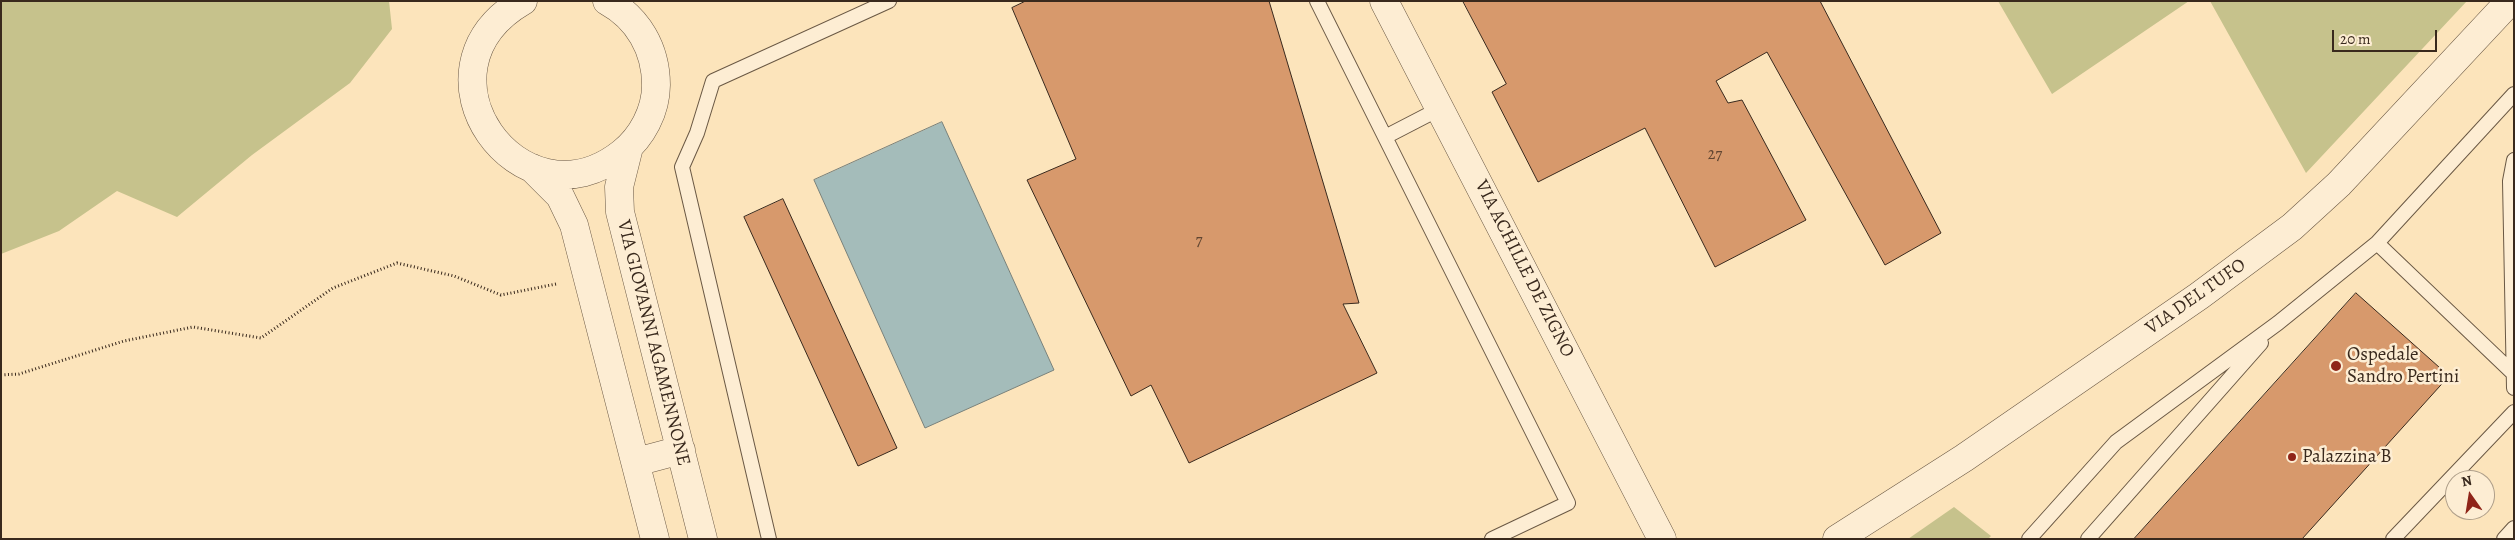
<!DOCTYPE html>
<html>
<head>
<meta charset="utf-8">
<style>
	body { margin:0 }
	#map { position:relative; width:2515px; height:540px; overflow:hidden; background:#fce4bb; font-family:Alegreya,serif }
	canvas { display:block }
	.frame { position:absolute; inset:0; border:2px solid #39291d; pointer-events:none }
	.north { position:absolute; left:2445px; top:470px; width:50px; height:50px; box-sizing:border-box; background:#fdedd3; border:1px solid #af9f8a; border-radius:50%; rotate:347deg; font-size:14px; font-weight:700; line-height:20px; text-align:center; color:#39291d }
	.north::after { content:''; display:block; margin:auto; width:18px; height:22px; background:#8f2418; clip-path:polygon(50% 0,100% 100%,50% 72%,0 100%) }
	.scale { position:absolute; left:2332px; top:30px; width:105px; height:22px; box-sizing:border-box; border:2px solid #39291d; border-top:0; padding-left:6px; font-size:15px; line-height:18px; white-space:nowrap; color:#39291d; -webkit-text-stroke:4px #fdedd3; paint-order:stroke }
</style>
</head>
<body>
<div id="map">
<canvas width="2515" height="540"></canvas>
<div class="frame"></div>
<div class="north">N</div>
<div class="scale">20 m</div>
</div>
<script>
const ctx = document.querySelector('canvas').getContext('2d');
ctx.lineJoin = 'round';
function fill(path, color) {
  ctx.fillStyle = color;
  ctx.fill(path, 'evenodd');
}
function trace(path, color, width, dash) {
  ctx.strokeStyle = color;
  ctx.lineWidth = width;
  ctx.lineCap = dash ? 'butt' : 'round';
  ctx.setLineDash(dash || []);
  ctx.stroke(path);
}
function write(font, color, halo, rows, align = 'center') {
  ctx.font = font + ' Alegreya,serif';
  ctx.lineWidth = 5;
  ctx.setLineDash([]);
  ctx.textBaseline = 'middle';
  ctx.strokeStyle = halo;
  ctx.fillStyle = color;
  for (const [text, x, y, turn = 0] of rows) {
    ctx.save();
    ctx.translate(x, y);
    ctx.rotate((+turn || 0) * Math.PI / 180);
    ctx.textAlign = isNaN(turn) ? turn : align;
    if (halo) ctx.strokeText(text, 0, 0);
    ctx.fillText(text, 0, 0);
    ctx.restore();
  }
}
const green = new Path2D(`
	M1,1H389L392,29L350,83L252,155L177,217L117,191L59,231L1,254Z
	M1998,1H2189L2052,94Z
	M2210,1H2467L2306,173Z
	M1954,507L1991,536L1988,539H1908Z`);
const water = new Path2D(`
	M942,122L1054,370L925,428L814,180Z`);
const building = new Path2D(`
	M1026,1H1269L1359,303L1343,304L1377,373L1189,463L1151,385L1131,396L1027,180L1076,159L1012,8Z
	M1463,1H1820L1941,233L1885,265L1767,52L1716,81L1728,103L1742,100L1806,220L1715,267L1645,128L1538,182L1492,92L1506,84Z
	M783,199L897,448L858,466L744,217Z
	M2356,293L2449,376L2302,539H2134Z`);
const path = new Path2D(`
	M1,375L19,374L124,341L193,327L261,338L333,288L397,263L454,276L501,295L556,284`);
const service = new Path2D(`
	M1317,1L1385,137
	M1441,108L1385,137L1568,503L1492,539
	M2514,160L2510,181L2514,388
	M2377,243L2514,374
	M769,539L682,167L697,133L713,81L889,1
	M2029,539L2116,442L2278,323L2377,243L2514,94
	M2088,539L2261,343
	M2393,539L2514,412
	M2504,539L2514,528`);
const minor = new Path2D(`
	M523,1C403,71 521,233 622,153C642,137 656,111 656,85C656,49 638,18 607,1
	M1384,1L1662,539
	M629,147L619,187L620,212L703,539
	M532,168L560,196L574,225L655,539
	M636,462L681,450
	M1837,539L1964,458L2199,296L2292,227L2339,184L2510,1`);
const markers = [
	[2336,366,6,"#8f2418"],
	[2292,457,5,"#8f2418"]
];
const numberNames = [
	["27",1715,155],
	["7",1199,241]
];
const streetNames = [
	["VIA ACHILLE DE ZIGNO",1524,269,63],
	["VIA DEL TUFO",2196,297,-35],
	["VIA GIOVANNI AGAMENNONE",653,343,76]
];
const poiNames = [
	["Ospedale",2347,355],
	["Sandro Pertini",2347,377],
	["Palazzina B",2302,457]
];
fill(green, '#c6c28c');
fill(water, '#a4bcba');
trace(water, '#79817b', 1);
fill(building, '#d7996c');
trace(building, '#39291d', 1);
trace(service, '#6a5844', 16);
trace(minor, '#6a5844', 29);
trace(path, '#39291d', 3, [1, 2.5]);
trace(service, '#fdedd3', 14);
trace(minor, '#fdedd3', 28);
for (const [x, y, r, color] of markers) {
  const dot = new Path2D();
  dot.arc(x, y, r, 0, 2 * Math.PI);
  ctx.fillStyle = color;
  ctx.fill(dot);
  trace(dot, '#fdedd3', 2);
}
write('16px', '#604531', null, numberNames);
write('19px', '#39291d', '#fdedd3', streetNames);
write('19px', '#39291d', '#fdedd3', poiNames, 'left');
</script>
</body>
</html>
